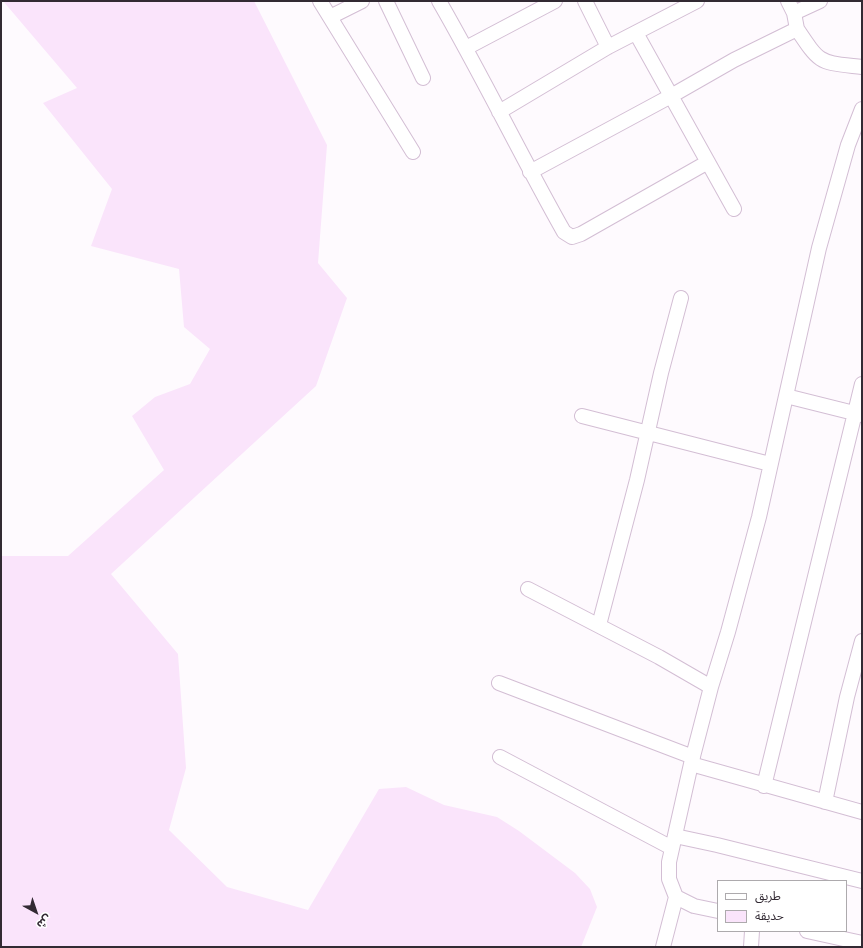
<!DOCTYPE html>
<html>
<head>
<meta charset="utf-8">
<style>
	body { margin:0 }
	#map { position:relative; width:863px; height:948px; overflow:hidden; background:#fefafe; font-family:Karla,"Noto Sans Arabic",sans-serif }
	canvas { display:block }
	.frame { position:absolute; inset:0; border:2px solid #322a33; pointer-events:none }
	.legend { position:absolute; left:717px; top:880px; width:130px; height:52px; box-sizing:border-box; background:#fff; border:1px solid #adaaad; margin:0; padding:5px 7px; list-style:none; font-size:12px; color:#322a33 }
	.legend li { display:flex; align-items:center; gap:8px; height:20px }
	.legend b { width:20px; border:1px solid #adaaad }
	.north { position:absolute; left:16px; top:892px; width:40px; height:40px; -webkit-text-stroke:3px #fff; paint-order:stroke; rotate:140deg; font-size:11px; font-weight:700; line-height:16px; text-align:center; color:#322a33 }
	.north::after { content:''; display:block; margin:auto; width:14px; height:18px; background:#322a33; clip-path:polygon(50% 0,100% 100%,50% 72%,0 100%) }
</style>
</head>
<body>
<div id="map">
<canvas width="863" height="948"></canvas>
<div class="frame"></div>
<ul class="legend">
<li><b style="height:5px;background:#fff"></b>طريق</li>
<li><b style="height:11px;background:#fae4fb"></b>حديقة</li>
</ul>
<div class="north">ش</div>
</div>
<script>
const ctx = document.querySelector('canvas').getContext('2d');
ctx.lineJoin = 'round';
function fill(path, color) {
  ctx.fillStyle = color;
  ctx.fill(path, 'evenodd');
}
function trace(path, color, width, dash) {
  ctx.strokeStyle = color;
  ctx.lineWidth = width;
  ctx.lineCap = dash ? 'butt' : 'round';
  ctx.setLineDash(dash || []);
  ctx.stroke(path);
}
const green = new Path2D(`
	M3,1H254L327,145L318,263L347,298L316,386L111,574L178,654L186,768L169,830L227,887L308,910L379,789L406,787L444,805L497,817L519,831L575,873L590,889L597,907L581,947H1V556H68L164,470L132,416L155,397L190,384L210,349L184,327L179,269L91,246L112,189L43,103L77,88Z`);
const minor = new Path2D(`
	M320,1L413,152
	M386,1L423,78
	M439,1C483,77 521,156 564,232L572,237L581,234L708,162
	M585,1L608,47
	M794,13L820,1
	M330,17L362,1
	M797,29C821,65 819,62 862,67
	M636,33L734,209
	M466,48L555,1
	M499,112L608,47L697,1
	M530,172L671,96L734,60L797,29L794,13L788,1
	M786,396L862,415
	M582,416L770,464
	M528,589L659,657L711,687
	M599,625L637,480L661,373L681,298
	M499,683L693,757
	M500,757L672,848
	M691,764L862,812
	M764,786L862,384
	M825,802L847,697L862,641
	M675,836L717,845L862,881
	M718,911L694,906L676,897L669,879V862L691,764L711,687L728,632L759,517L819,248L848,145L862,109
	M807,931L862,943
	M663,947L676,897
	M751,947L752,931`);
fill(green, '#fae4fb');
trace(minor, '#d3bed4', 16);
trace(minor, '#fff', 14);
</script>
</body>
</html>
